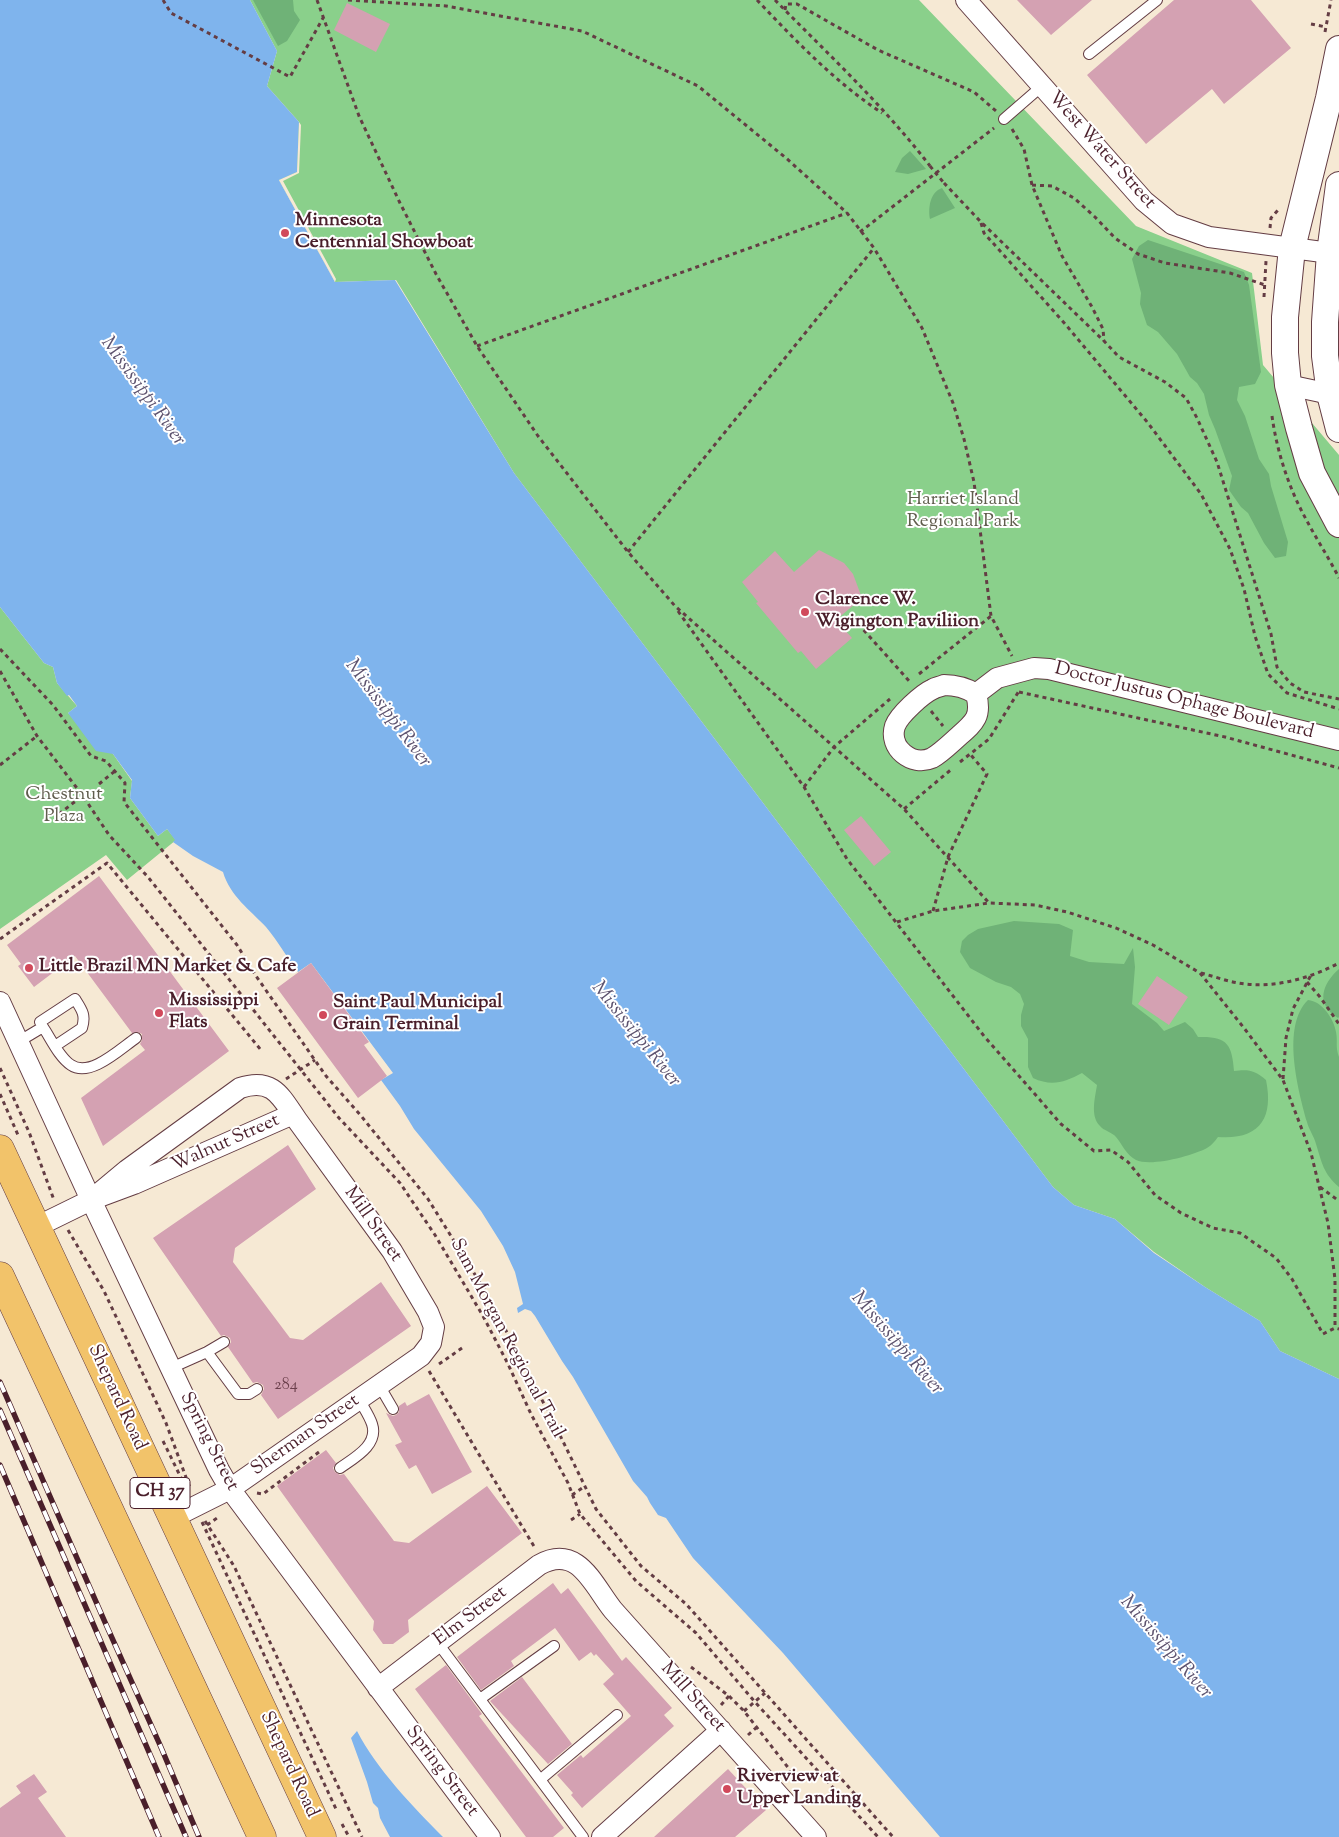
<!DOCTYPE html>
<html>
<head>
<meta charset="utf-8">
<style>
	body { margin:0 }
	canvas { display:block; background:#f6e9d4 }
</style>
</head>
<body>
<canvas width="1339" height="1837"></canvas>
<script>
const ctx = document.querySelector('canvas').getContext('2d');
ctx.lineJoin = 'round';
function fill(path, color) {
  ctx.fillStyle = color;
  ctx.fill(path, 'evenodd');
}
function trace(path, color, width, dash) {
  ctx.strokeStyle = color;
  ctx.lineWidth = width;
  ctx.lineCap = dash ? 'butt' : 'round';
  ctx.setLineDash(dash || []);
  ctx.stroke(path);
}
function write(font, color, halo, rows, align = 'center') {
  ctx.font = font + ' "Sorts Mill Goudy",serif';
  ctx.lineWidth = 4;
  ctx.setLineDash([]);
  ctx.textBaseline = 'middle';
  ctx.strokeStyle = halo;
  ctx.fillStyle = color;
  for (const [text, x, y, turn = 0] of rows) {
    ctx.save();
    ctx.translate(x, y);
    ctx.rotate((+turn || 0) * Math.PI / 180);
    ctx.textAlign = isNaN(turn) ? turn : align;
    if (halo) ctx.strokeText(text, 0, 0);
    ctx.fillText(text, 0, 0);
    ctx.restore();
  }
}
const green = new Path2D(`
	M250,0H919L1136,226L1252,273L1263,365L1339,455V1379L1280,1351L1260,1321L1205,1287L1154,1252L1115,1219L1074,1205L1053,1187L514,473L396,280L335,282L279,180L299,122L267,86L277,51Z
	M0,607L44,663L53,667L57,683L77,706L68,713L113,754L132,781L130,798L158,836L167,829L176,840L127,880L106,855L0,929Z`);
const forest = new Path2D(`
	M253,0H293L294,11L300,20L287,41L278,46Z
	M910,151L926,169L908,174L895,172L902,158Z
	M942,188L955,208L930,219C928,208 930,192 942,188Z
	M1148,240L1244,272L1249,285L1261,372L1255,384L1239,387L1237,400L1245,416L1259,459L1269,474L1271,486L1288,542L1286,556L1275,558L1264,543L1248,513L1241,507L1229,490L1232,476L1215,429L1209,415L1204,394L1197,383L1190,377L1177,354L1158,332L1147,325L1140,304L1141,293L1132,259L1139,246Z
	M1014,921L1059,924L1073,930L1070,956L1089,962L1124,964L1133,948L1135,967L1132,1004L1157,1023L1164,1031L1185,1022L1193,1029L1198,1037C1227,1036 1232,1044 1234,1071C1248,1069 1255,1070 1266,1080C1274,1119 1259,1140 1218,1137C1215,1141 1211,1146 1207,1148C1192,1156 1151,1167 1136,1160C1126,1155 1122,1144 1116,1137C1112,1132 1104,1131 1100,1126C1090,1116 1095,1098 1097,1085L1082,1073C1065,1082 1052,1087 1033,1078L1028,1067V1039L1021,1026V1015L1024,1004L1020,994L1011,987L996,982L970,968L960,952L962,941L968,935L978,929Z
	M1339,969V1017L1338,1018C1315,1004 1322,984 1339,969Z
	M1308,1000C1322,1001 1334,1019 1336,1032C1338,1042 1335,1046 1339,1057V1187C1323,1173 1322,1163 1316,1144C1314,1136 1309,1130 1307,1122C1298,1090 1281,1026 1308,1000Z`);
const water = new Path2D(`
	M0,0H250L277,51L267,86L299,122L297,172L279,180L335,282L395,280L514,473L1053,1187L1074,1205L1115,1219L1154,1253L1205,1287L1260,1321L1280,1351L1339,1379V1837H940L783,1653L693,1558L666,1518L658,1515L650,1503L647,1497L633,1481L573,1377L562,1361L535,1316L531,1311L525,1309L518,1313L517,1308L523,1304L515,1272L503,1246L481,1211L414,1129L400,1106L381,1080L393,1073L311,963L298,972C287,958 278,941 266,927C250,910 230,896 223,872L193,856L173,842L175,840L167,829L158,836L130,798L132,780L113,754L96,751L68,713L77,706L69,695L67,696L57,683L53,667L44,663L0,607Z
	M357,1731C376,1768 413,1807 443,1837H390L380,1818L378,1808L373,1803L367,1782L351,1738Z`);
const pier = new Path2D(`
	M299,122L301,125L299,173L283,181L336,279L335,282L279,180L297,172Z`);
const building = new Path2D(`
	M1017,0H1092L1051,35Z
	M1174,0H1251L1291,48L1224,104L1212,89L1146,144L1087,75Z
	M347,3L390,24L376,52L334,30Z
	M819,550L844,563L853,574L862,598L836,620L852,638L816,669L801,651L798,653L756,603L758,602L742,582L775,551L794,572Z
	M861,816L891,852L874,866L844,830Z
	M99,876L229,1051L103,1146L81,1098L145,1050L140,1044L142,1040V1034L138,1032L132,1033L75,956L34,987L18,966L21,964L7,945Z
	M311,963L369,1042L364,1045L387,1076L358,1098L277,988Z
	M1157,976L1188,997L1169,1025L1138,1004Z
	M288,1145L316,1189L235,1248L233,1262L290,1338L303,1340L381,1282L411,1326L278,1419L261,1395L264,1389L263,1385L257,1382L253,1383L228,1347L231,1342L230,1338L224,1335L221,1336L153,1238Z
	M429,1394L472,1472L432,1494L416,1465L409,1469L395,1445L402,1442L386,1413L393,1416L396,1415L399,1412V1406L405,1402L407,1406Z
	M326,1450L336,1463L333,1468L335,1472L340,1475L344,1474L394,1541L409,1543L487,1486L522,1533L408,1620L409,1632L393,1644H383L373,1630L374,1621L277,1486Z
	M553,1583L561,1594L568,1588L622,1661L626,1657L672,1708L664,1715L674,1726L582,1808L571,1795L573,1793L557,1775L581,1755L583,1758L631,1716L603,1684L614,1674L596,1654L594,1656L591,1652L579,1661L555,1628L511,1661L514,1666L481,1690L457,1657Z
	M446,1665L482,1714L479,1716L564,1828L553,1837H526L415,1689Z
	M522,1677L572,1744L548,1764L490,1701Z
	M728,1769L766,1810L735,1837H654Z
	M34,1774L47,1792L38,1798L66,1837H0V1808L21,1793L16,1786Z`);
const path = new Path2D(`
	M163,0L171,13L290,77L323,18
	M317,0L359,116L400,203L436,274L477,346L538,436L628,552L675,606L904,809L989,903
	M348,0L446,6L582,31L698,86L786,158L847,213L874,248L922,328L953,403L964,439L974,482L991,616L1012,656
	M757,0C796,41 835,82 882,113
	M775,0C828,54 884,106 930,166
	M785,10L786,4H797L878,50L974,92L996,111
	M1311,24L1326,27
	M1325,32L1331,0
	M1012,129L1024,149L1032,185L1062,256L1092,307L1103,329L1104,341
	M944,183L980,221L1104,341L1119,357L1165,382L1186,398L1197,418L1217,462L1271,634L1277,667L1290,683L1304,692L1339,699
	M1032,185L1052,186L1074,198L1095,217L1115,238L1138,254L1165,263L1230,273L1265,285
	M981,223L984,233L1066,325L1148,423L1201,494L1230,549L1244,589L1255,636L1268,674L1287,693L1339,709
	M1270,228L1271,218L1279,209
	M860,232L994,128
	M1264,297L1266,261
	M477,346L847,213
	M1272,416C1277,452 1289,489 1307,521C1317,540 1329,558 1339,578
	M628,552L874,248
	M678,611L804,787L847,859L984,1036L1061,1124L1094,1151L1111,1150L1128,1162L1155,1195L1181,1213L1213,1228L1240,1233L1276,1258L1292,1279L1323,1334L1335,1328L1339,1329
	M853,618L910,682
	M0,649L53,705L91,756L106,761L125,783L124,802L237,945L256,976L326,1076L362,1117L428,1199L487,1294L555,1425L596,1509L641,1566L686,1604L893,1837
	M0,671L37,736L83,796L109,835L148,877L339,1118L400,1183L435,1235L483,1316L508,1364L531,1414L568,1483L580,1514L636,1581L696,1633L755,1702L878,1837
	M919,674L991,616
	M1019,692L1225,737L1339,768
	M931,711L943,726
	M960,762L989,739L1019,691
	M0,765L37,736
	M99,784L115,771
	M804,787L834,747L890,699
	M904,809L953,768
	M59,814L77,800
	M933,911L948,857L987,774L970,754
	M897,922L933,911L989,903L1035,905L1067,912L1116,928L1153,945L1200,973L1244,1028L1283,1080L1311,1153L1328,1223L1335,1279V1328
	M0,939L107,863L261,1050
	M1201,973C1213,976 1226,981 1238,983C1272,989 1309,979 1339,963
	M1307,982L1320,997L1339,1024
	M0,1068L29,1132L54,1200
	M286,1079L315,1060
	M1283,1079L1286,1038L1293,1009L1311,975
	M0,1094L18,1135
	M1320,1187L1339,1201
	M68,1230L104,1291L166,1423L190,1488
	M439,1364L465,1346
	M429,1371L535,1548
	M163,1441L188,1492
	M257,1493L263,1494L319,1452
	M572,1495L585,1486
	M571,1520L580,1514
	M205,1521L234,1566L362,1837
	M202,1522L336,1809
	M207,1525L217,1518
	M691,1667L729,1696L744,1711L790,1770L794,1782L792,1784
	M721,1705L729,1696
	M744,1711L765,1693
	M748,1735L757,1727
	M342,1824L349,1837`);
const service = new Path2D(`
	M1089,54L1157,0
	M1004,119L1042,86
	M43,1027L40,1022L75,999C82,1010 86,1015 82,1028L55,1046
	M18,1042L43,1027C51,1039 59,1057 71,1065C90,1078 120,1049 136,1038
	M207,1352L238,1394H249L257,1389
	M171,1368L207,1352L224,1342
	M379,1385L393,1409
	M340,1468C354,1458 379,1445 372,1424C369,1415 363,1407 359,1399
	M437,1642L583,1837
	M480,1699L554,1646
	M541,1779L617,1715`);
const minor = new Path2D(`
	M966,0L1144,201L1172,224L1209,237L1330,253
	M1288,385L1330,394L1339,399
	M944,685C956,685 965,687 976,694C982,716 975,722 959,736C951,743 941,753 932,758C912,767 888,748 895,726C899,715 922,694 933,689C936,687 940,687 944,685Z
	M976,694L997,678L1034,668L1049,669L1339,740
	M0,1002L91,1200L219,1470L230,1489L490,1837
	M91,1200L127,1170L240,1088C273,1077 281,1097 297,1120L392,1251L428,1312L434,1327L431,1343L421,1356L230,1489L172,1518
	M36,1227L91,1200L134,1184L293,1114
	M378,1688L539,1565C578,1543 593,1585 613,1610L816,1837
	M602,1837L721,1730`);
const tertiary = new Path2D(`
	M1339,49L1329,98L1292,248L1285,317V353L1288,385L1299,428L1312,473L1339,524
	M1339,185L1330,253L1325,322V356L1330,394L1339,429`);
const trunk = new Path2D(`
	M0,1149L322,1837
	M0,1276L262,1837`);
const rail = new Path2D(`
	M0,1382L104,1620L160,1745L199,1837
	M0,1410L186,1837
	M0,1465L159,1837`);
const pathBridge = new Path2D(`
	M930,166L944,183`);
const markers = [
	[285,233,5,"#d1495b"],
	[805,612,5,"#d1495b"],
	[29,968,5,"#d1495b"],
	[159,1013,5,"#d1495b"],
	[323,1015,5,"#d1495b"],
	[727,1789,5,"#d1495b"]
];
const numberNames = [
	["284",286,1386]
];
const shields = [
	[160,1493,60]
];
const shieldNames = [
	["CH 37",160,1493]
];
const streetNames = [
	["West Water Street",1101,151,48],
	["Doctor Justus Ophage Boulevard",1184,702,14],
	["Walnut Street",226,1144,-24],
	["Mill Street",372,1225,55],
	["Sam Morgan Regional Trail",506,1339,62],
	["Shepard Road",116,1398,65],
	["Sherman Street",306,1436,-35],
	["Spring Street",208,1442,63],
	["Elm Street",471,1617,-37],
	["Mill Street",692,1698,48],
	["Shepard Road",288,1765,65],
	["Spring Street",441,1772,53]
];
const poiNames = [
	["Minnesota",295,222],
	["Centennial Showboat",295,244],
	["Clarence W.",815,601],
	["Wigington Paviliion",815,623],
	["Little Brazil MN Market & Cafe",39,968],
	["Mississippi",169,1002],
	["Flats",169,1024],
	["Saint Paul Municipal",333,1004],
	["Grain Terminal",333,1026],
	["Riverview at",737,1778],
	["Upper Landing",737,1800]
];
const parkNames = [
	["Harriet Island",963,501],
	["Regional Park",963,523],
	["Chestnut",64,796],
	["Plaza",64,818]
];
const waterNames = [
	["Mississippi River",142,392,54],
	["Mississippi River",387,714,53],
	["Mississippi River",635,1035,51],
	["Mississippi River",896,1344,49],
	["Mississippi River",1165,1648,49]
];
fill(green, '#8ad08b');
fill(forest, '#6fb277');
fill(water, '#7fb4ed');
fill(pier, '#f6e9d4');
fill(building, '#d4a1b2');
trace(service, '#643d44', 12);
trace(minor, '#643d44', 22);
trace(tertiary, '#643d44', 28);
trace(trunk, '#643d44', 29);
trace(path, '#643d44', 3, [4, 4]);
trace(service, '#fff', 10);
trace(minor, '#fff', 20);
trace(tertiary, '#fff', 26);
trace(trunk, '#f2c36a', 28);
trace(rail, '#4a1f2b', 5.5);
trace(rail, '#fff', 4, [11]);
trace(pathBridge, '#643d44', 3, [4, 4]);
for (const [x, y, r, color] of markers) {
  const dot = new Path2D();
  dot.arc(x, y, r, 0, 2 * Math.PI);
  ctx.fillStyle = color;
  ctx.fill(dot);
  trace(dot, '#fff', 2);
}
write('16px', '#6c404d', null, numberNames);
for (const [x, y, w] of shields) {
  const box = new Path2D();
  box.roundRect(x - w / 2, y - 15.5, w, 31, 4);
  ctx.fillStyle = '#fff';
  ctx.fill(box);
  trace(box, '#4a1f2b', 1);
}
write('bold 18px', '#4a1f2b', null, shieldNames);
write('19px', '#4a1f2b', '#fff', streetNames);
write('bold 19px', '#4a1f2b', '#fff', poiNames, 'left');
write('19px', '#605d4d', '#fff', parkNames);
write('italic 20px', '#5d536f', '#fff', waterNames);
</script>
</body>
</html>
